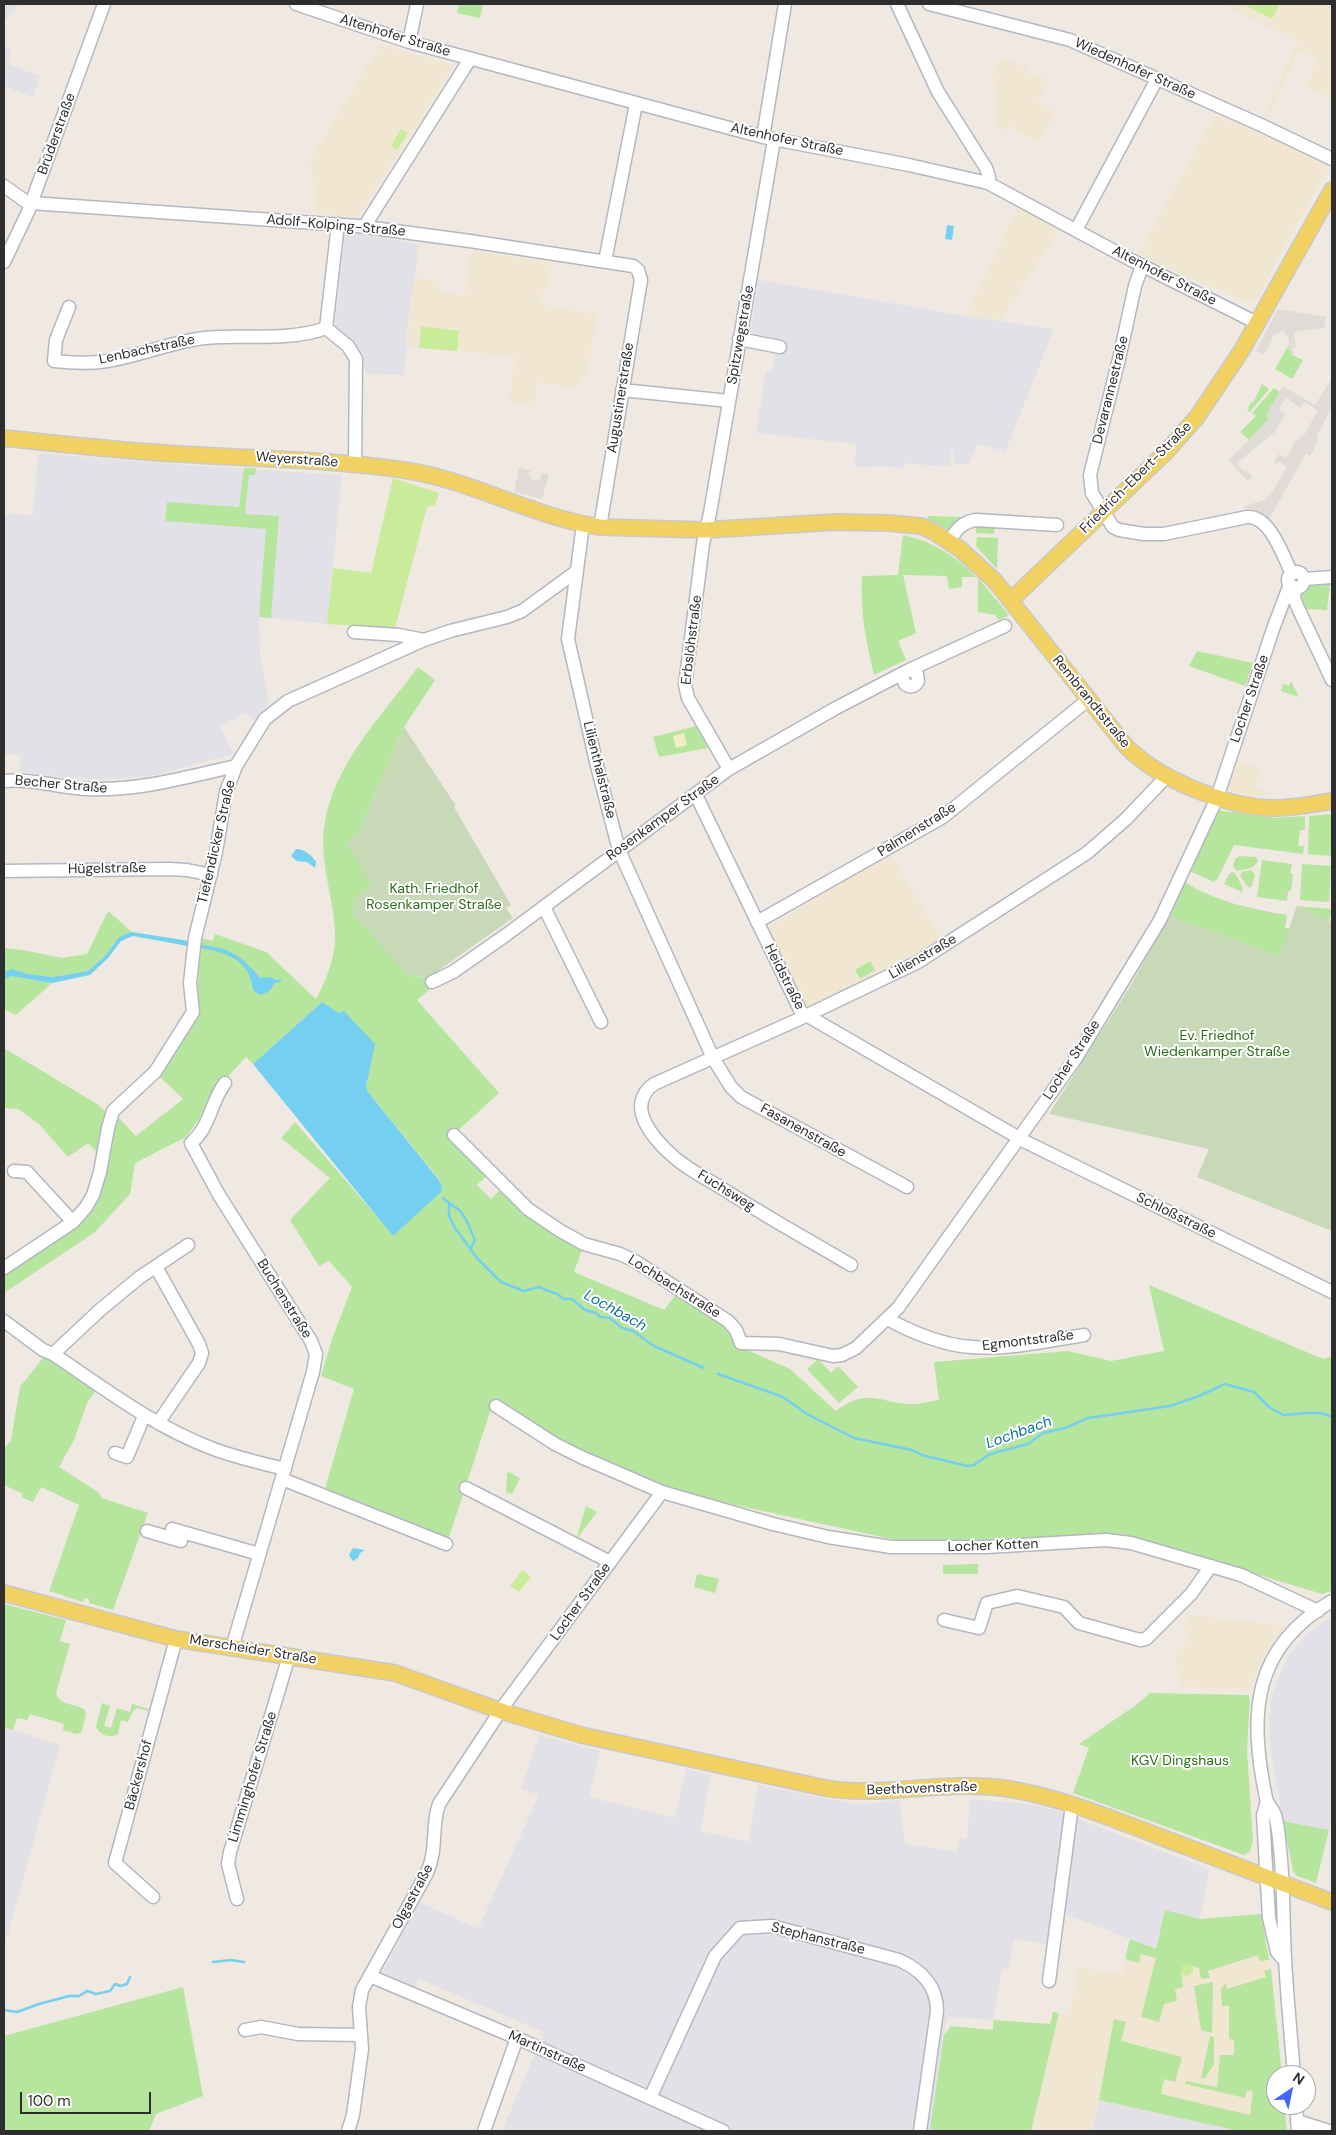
<!DOCTYPE html>
<html>
<head>
<meta charset="utf-8">
<style>
	body { margin:0 }
	#map { position:relative; width:1336px; height:2135px; overflow:hidden; background:#efe9e1; font-family:"DM Sans",sans-serif }
	canvas { display:block }
	.frame { position:absolute; inset:0; border:5px solid #2e2e2e; pointer-events:none }
	.north { position:absolute; left:1266px; top:2065px; width:50px; height:50px; box-sizing:border-box; background:#fff; border:1px solid #ababab; border-radius:50%; rotate:34deg; font-size:14px; font-weight:700; line-height:20px; text-align:center; color:#2e2e2e }
	.north::after { content:''; display:block; margin:auto; width:18px; height:22px; background:#4264fb; clip-path:polygon(50% 0,100% 100%,50% 72%,0 100%) }
	.scale { position:absolute; left:20px; top:2092px; width:131px; height:22px; box-sizing:border-box; border:2px solid #2e2e2e; border-top:0; padding-left:6px; font-size:15px; line-height:18px; white-space:nowrap; color:#2e2e2e; -webkit-text-stroke:4px #fff; paint-order:stroke }
</style>
</head>
<body>
<div id="map">
<canvas width="1336" height="2135"></canvas>
<div class="frame"></div>
<div class="north">N</div>
<div class="scale">100 m</div>
</div>
<script>
const ctx = document.querySelector('canvas').getContext('2d');
ctx.lineJoin = 'round';
function fill(path, color) {
  ctx.fillStyle = color;
  ctx.fill(path, 'evenodd');
}
function trace(path, color, width, dash) {
  ctx.strokeStyle = color;
  ctx.lineWidth = width;
  ctx.lineCap = dash ? 'butt' : 'round';
  ctx.setLineDash(dash || []);
  ctx.stroke(path);
}
function write(font, color, halo, rows, align = 'center') {
  ctx.font = font + ' "DM Sans",sans-serif';
  ctx.lineWidth = 4;
  ctx.setLineDash([]);
  ctx.textBaseline = 'middle';
  ctx.strokeStyle = halo;
  ctx.fillStyle = color;
  for (const [text, x, y, turn = 0] of rows) {
    ctx.save();
    ctx.translate(x, y);
    ctx.rotate((+turn || 0) * Math.PI / 180);
    ctx.textAlign = isNaN(turn) ? turn : align;
    if (halo) ctx.strokeText(text, 0, 0);
    ctx.fillText(text, 0, 0);
    ctx.restore();
  }
}
const industrial = new Path2D(`
	M4,4H20L4,21Z
	M4,46L11,49L8,64L40,76L33,97L4,86Z
	M345,232L419,244L408,323L404,375L366,374L362,353L337,328L335,324Z
	M759,280L965,316L1054,329L1005,452L984,445H977L969,464H954V450H951L950,467L905,463L904,468L876,466V467H855L856,444L756,433L766,371H772L775,354L747,348Z
	M38,453L173,464L342,475L327,624L259,617L260,656L269,702L257,721L244,713L220,727L234,754L155,775L102,780L62,777L19,771L21,755L4,754V514L33,515Z
	M1332,1616V1819L1329,1830L1283,1821L1271,1751L1269,1727L1272,1695L1287,1658L1308,1633Z
	M4,1727L60,1745L4,1949Z
	M540,1735L600,1751L589,1797L675,1818L686,1769L711,1775L700,1831L749,1842L758,1785L860,1805L899,1800L905,1844L957,1852L959,1838L967,1839L970,1799L1032,1804L1057,1811L1209,1869L1200,1919L1165,1910L1156,1949L1063,1913L1058,1946L1014,1939L1009,1969H1002L993,2020L947,2017L930,2129L945,2131H502L544,2032L419,1979L415,1987L383,1972L419,1902L478,1929L539,1795L521,1789Z
	M1099,2100L1239,2131H1092Z`);
const education = new Path2D(`
	M1223,4H1243L1272,19L1280,4H1332V100L1306,88L1317,60L1299,51L1267,117L1264,116L1298,41Z
	M380,45L450,64L452,70L357,218L314,213L315,194L310,160Z
	M1001,58L1027,67L1026,71L1048,80L1037,102L1056,112L1039,143L1009,126L1005,131L998,127L993,71L998,67Z
	M1215,115L1230,123L1232,121L1327,163L1328,169L1271,271L1258,298L1255,301L1243,300L1203,284L1150,260L1151,257L1147,254L1145,258L1138,254Z
	M1018,206L1060,229L1001,320L966,316Z
	M471,251L552,262L548,290H542L541,301L546,306L597,314L587,378L579,377L577,389L538,382L535,407L509,403L515,356L406,347L414,278L441,281L440,291L464,296Z
	M1237,761L1261,769L1255,788L1262,790L1263,788L1267,789L1265,796H1248L1230,790L1229,785Z
	M891,854L942,939L912,958L807,1008L769,931L770,926Z
	M1194,1615L1285,1626L1262,1660L1250,1689L1182,1687L1174,1655L1192,1637L1183,1628Z
	M1165,1910L1200,1919L1261,1914L1271,1969L1282,2075H1276V2105H1284L1287,2131H1239L1099,2100L1092,2131H1031L1059,2013L1069,2015L1079,1967L1122,1974L1130,1939L1156,1949Z`);
const green = new Path2D(`
	M459,4H483L480,18L457,13Z
	M1287,348L1290,350L1291,354L1303,360L1292,379L1275,369Z
	M1262,384L1269,389L1250,412L1247,410L1251,402L1253,403Z
	M1274,388L1280,392L1267,413L1268,420L1249,440L1240,432L1256,416L1252,413Z
	M244,468H256L255,475H249L245,514L279,516L271,618L259,617L266,529L165,521L167,502L239,507Z
	M928,516L960,517L962,520L949,530L927,520Z
	M976,523L995,524L994,534L976,533Z
	M903,535C932,541 955,555 976,577H962V587L949,589L947,576L903,575L916,633L898,641L906,660L874,675C866,642 860,611 862,576L898,575Z
	M977,537L998,538L997,569L976,546Z
	M978,578L1009,615L1008,616L998,620L996,615L978,612Z
	M1313,583L1330,584L1327,610L1305,609L1302,595Z
	M1197,651L1253,663L1245,686L1189,666Z
	M418,667L435,680L404,727L358,834L372,885L354,899L408,976L429,977V990L417,1000L499,1093L452,1136L489,1174L477,1185L491,1199L503,1187L583,1247L574,1272L664,1310L677,1293L713,1315L741,1347L790,1369L836,1411C866,1388 876,1401 908,1404C918,1405 930,1401 939,1400L934,1362L1068,1351L1111,1361L1164,1351L1149,1285L1323,1359L1332,1356V1591L1322,1594L1123,1534L928,1541L896,1540L671,1491L622,1467L570,1446L494,1400L448,1540L324,1492L354,1389L321,1376L332,1339L352,1287L329,1261L319,1266L290,1220L330,1178L281,1138L295,1122L393,1235L442,1186L439,1179L368,1092L366,1087L368,1080L339,1013L322,1002L253,1064L246,1057L214,1091L199,1119L186,1137L135,1163L130,1194L95,1232L4,1293V1275L78,1224L98,1195L107,1168L117,1116L136,1136L183,1099L157,1074L196,1016L201,938L213,941L215,934L266,952L316,999C327,979 337,954 335,930C333,896 320,864 324,829C331,766 382,716 418,667Z
	M1291,681L1299,697L1281,691L1283,684L1289,686Z
	M696,726L708,748L659,757L653,737Z
	M1217,810L1276,818L1305,816V830H1300L1298,846H1304L1303,854L1234,845L1218,878L1214,882L1190,871Z
	M1332,814V856L1308,854L1309,816Z
	M1240,856L1256,857L1258,860C1256,869 1245,869 1236,871L1233,865L1236,858Z
	M1262,860L1292,864L1290,873L1293,874L1291,891H1288L1287,901L1257,897Z
	M1302,864L1331,866L1329,902L1300,900Z
	M1251,870L1255,874L1252,886L1249,888L1240,876L1242,872Z
	M1232,872L1235,873L1243,888L1242,892L1224,884L1229,874Z
	M1185,882C1214,901 1251,909 1287,915L1285,928L1290,929L1279,956L1169,916Z
	M1297,906L1332,909L1329,921Z
	M108,911L132,932L119,937L106,955L88,971L53,977L27,974L12,976L52,983L16,1015L4,1009V948L23,950L62,958L87,954Z
	M870,961L875,970L860,979L855,970Z
	M4,1048L97,1104L106,1112L98,1153L88,1143L68,1157L39,1124L18,1109L4,1108Z
	M46,1354L97,1389L87,1403L74,1440L59,1467L98,1492L102,1498L148,1513L113,1610L89,1603V1599L84,1598L83,1602L49,1591L79,1505L41,1487L33,1502L22,1497L23,1494L4,1485V1449L11,1440L20,1387Z
	M818,1359L831,1373L838,1366L858,1387L839,1403L807,1369Z
	M509,1472L520,1478L512,1494L506,1492L507,1473Z
	M586,1506L597,1512L576,1540Z
	M978,1564V1574H943V1565Z
	M697,1574L719,1579L715,1593L694,1587Z
	M4,1604L66,1620L60,1641L70,1644L56,1693C59,1706 76,1703 85,1710L86,1715L81,1733L76,1734L63,1730L64,1724L30,1714L27,1720L17,1718L13,1730L4,1727Z
	M1150,1693L1248,1695L1250,1698L1247,1750L1253,1841L1250,1851L1244,1855L1073,1793L1089,1748L1079,1744L1136,1705Z
	M102,1703L110,1706L104,1726L111,1728L117,1708L130,1712L132,1704L149,1709V1711L137,1708L133,1711L128,1722L121,1720L118,1734C110,1739 99,1735 96,1726Z
	M1283,1821L1329,1830L1316,1883L1297,1876L1293,1871Z
	M1165,1910L1200,1919L1261,1914L1269,1960L1260,1961L1258,1955L1208,1971L1210,1978L1201,1979L1199,1968L1191,1966L1181,1970L1183,1987L1175,1989L1177,2001L1164,2004L1159,2022L1141,2017L1156,1958L1141,1954L1139,1963L1125,1959L1130,1939L1156,1949Z
	M1271,1969L1282,2075H1276V2105H1284L1287,2131H1239L1099,2100L1114,2019L1126,2022L1121,2041L1182,2057L1175,2082L1164,2079L1161,2094L1250,2115L1253,2091L1247,2090L1245,2098L1185,2084L1186,2081L1217,2087L1220,2055H1234V2040L1229,2039V2006H1222L1221,1989L1225,1983L1227,1989L1266,1977L1264,1971Z
	M1213,1982L1212,2033L1201,2030L1194,1986Z
	M183,1987L203,2096L156,2114L149,2131H4V2036Z
	M1053,2012L1059,2013L1031,2131H945L930,2129L944,2035L951,2026L993,2030V2020L1050,2024Z
	M1210,2036L1214,2037V2064L1205,2078H1201Z`);
const sand = new Path2D(`
	M684,733L687,745L676,748L673,736Z`);
const cemetery = new Path2D(`
	M404,727L456,806L454,807L511,905L506,908L513,918L429,977L408,976L353,914L354,899L372,885L346,842L358,834Z
	M1297,906L1332,922V1231L1197,1177L1209,1149L1049,1114L1131,985L1169,916L1279,956Z`);
const pitch = new Path2D(`
	M1243,4H1280L1272,19Z
	M401,129L408,133L397,150L391,146Z
	M421,326L459,331L457,351L419,348Z
	M393,478L439,493L435,506L430,505L429,507H427L395,628L327,624L333,568L371,573Z
	M522,1570L531,1577L519,1592L510,1586Z
	M1181 1970a6 6 0 1 1 12 0a6 6 0 1 1-12 0Z`);
const plaza = new Path2D(`
	M1278,309L1326,317L1324,328L1294,332L1296,348H1293L1294,354H1291L1290,350L1287,348L1289,340L1284,330L1272,336L1273,339L1263,355L1256,350Z
	M1332,378V407L1317,436L1318,441L1310,456L1306,454L1269,519L1258,511L1242,507L1264,500L1272,492L1287,467L1279,462L1277,464L1274,462L1279,454L1286,458L1296,440L1298,441L1301,436L1303,437L1318,410L1304,402L1300,408L1286,398L1279,409L1285,414L1275,432L1237,463L1244,472L1246,470L1253,477L1247,481L1229,460L1268,420L1267,413L1283,386L1315,405Z
	M519,467L531,471L528,474L532,480H539L542,473L549,474L542,499L514,492Z`);
const water = new Path2D(`
	M947,225L954,226L952,240L945,239Z
	M296,849C304,849 312,855 316,862L315,868L307,862L297,861L291,856Z
	M132,932L189,941L188,946L133,936L121,941L108,958L90,975L52,983L11,976L4,979V972L12,969L27,974L53,977L88,971L106,955L119,937Z
	M201,945C230,948 241,955 260,978L269,977L275,979C273,990 269,992 260,995L253,990C250,959 226,953 201,948Z
	M322,1002L339,1013L344,1011L375,1044L366,1087L368,1092L439,1180L442,1186L441,1192L393,1236L253,1064Z
	M353,1548L365,1550L360,1553L358,1558L353,1561L349,1555Z`);
const stream = new Path2D(`
	M271,982L280,981
	M443,1198C448,1203 454,1206 459,1210C467,1217 470,1230 475,1240L471,1248
	M449,1205V1216L455,1228L477,1258L501,1282L524,1291L539,1287L559,1295L563,1299H572L585,1310L596,1313L600,1317L610,1318L622,1328L633,1331L654,1346L704,1368
	M718,1374L783,1397L807,1414L854,1438L912,1450L922,1455L967,1466L974,1465L990,1454L1028,1444L1043,1433L1065,1428L1088,1418L1170,1406L1199,1396L1225,1384L1254,1392L1269,1407L1283,1415L1307,1413H1321L1332,1417
	M213,1962L231,1960L244,1962
	M4,2010L17,2012L39,2004L69,1996H79L87,1991L96,1994L110,1991L115,1984L120,1986L127,1984L130,1977`);
const minor = new Path2D(`
	M296,4L409,42L763,137L909,165L988,183L1131,260L1257,323
	M897,4L938,92L986,168L989,177L988,183
	M929,4L1070,40L1261,125L1332,159
	M409,42L417,4
	M763,137L785,4
	M4,186L25,201L31,203L358,226L470,241L633,266L638,270L641,280L600,527
	M338,224L326,328L348,346L356,359L355,464
	M364,227L470,59
	M1076,230L1157,79
	M605,261L636,104
	M4,262L28,212L104,4
	M1142,266L1135,286L1119,359L1090,475L1092,493L1108,519L1113,527L1119,530L1144,534H1164L1247,517C1270,515 1283,556 1292,574
	M69,307L56,340L54,361C72,363 89,364 107,361C140,356 171,342 204,338C244,334 288,342 326,328
	M739,339L780,347
	M622,390L729,401
	M583,524L568,639L597,766L619,850L713,1058L731,1087L741,1097L907,1187
	M949,541C957,529 962,522 976,520L1057,525
	M1288 580a8 8 0 1 1 16 0a8 8 0 1 1-16 0Z
	M1304,579L1332,577
	M1295,587L1294,598L1298,608L1332,680
	M354,632L399,635L424,640
	M909,670L1005,626
	M729,769L688,698L685,685L703,544L710,513L774,140
	M4,781C32,778 60,788 88,789C139,791 187,777 236,766
	M696,795L801,1012L1026,1142L1332,1292
	M4,871L169,869L187,870L211,875
	M544,907L601,1022
	M757,922L943,817L1089,699
	M432,982L453,972L506,935L729,769L836,708L907,671L914,670L917,674L918,681C915,687 910,688 905,684L902,677L905,672
	M225,1083C210,1103 211,1126 191,1143L219,1195L311,1341L316,1354L313,1372L232,1648
	M454,1135L528,1209L559,1230L584,1244L620,1254L635,1261L728,1321L736,1330L741,1343L779,1344L833,1356L842,1355L856,1348L898,1308L1076,1058L1160,920L1217,798L1273,629L1290,584
	M14,1171L27,1172L73,1222
	M851,1265C807,1239 763,1215 720,1187C705,1178 689,1170 675,1158C655,1141 623,1106 654,1084L797,1020L918,962L1087,853L1126,819L1167,776
	M156,1267L199,1344L202,1353L199,1363L158,1423
	M4,1268L73,1222L86,1207L93,1195L100,1172L108,1128L113,1111L155,1072L193,1012L190,983L195,938L216,852L226,792L236,766L265,719L288,701L424,640L450,631L507,617L522,611L577,571
	M888,1319C910,1332 946,1346 972,1347C1009,1350 1047,1341 1084,1335
	M4,1321L43,1350L53,1354C104,1388 153,1426 211,1448C234,1457 260,1463 285,1469
	M53,1354L100,1310L140,1277L188,1245
	M496,1406L555,1444L581,1457L662,1492L773,1524L828,1537L891,1547H986L1106,1540L1131,1543L1241,1575L1318,1611
	M115,1453L127,1457L144,1416
	M282,1479L446,1544
	M466,1488L610,1562
	M172,1529L259,1554
	M147,1531L181,1541
	M944,1620L979,1628L987,1603L1017,1596L1064,1607L1079,1623L1140,1640L1146,1639L1191,1594L1211,1566
	M1267,1801L1263,1815L1269,1918L1277,1952L1285,1961
	M153,1897L115,1863L176,1639
	M237,1899L228,1864L230,1852L289,1656
	M370,1976L517,2038L723,2131
	M1049,1981L1072,1805
	M245,2030L261,2027L298,2034L360,2035
	M1294,2075C1291,2036 1287,1997 1285,1958C1283,1922 1284,1885 1280,1849C1279,1838 1278,1825 1275,1815C1273,1809 1267,1804 1266,1798C1249,1715 1251,1648 1332,1601
	M650,2098L715,1956L740,1928L772,1926L899,1960C921,1970 937,1985 937,2011L920,2131
	M1296,2105L1298,2131
	M1297,2121L1329,2131
	M348,2131L353,2115L362,2049L359,2007L362,1990L427,1873C438,1848 431,1825 439,1804L505,1704L662,1492
	M484,2131L517,2038`);
const major = new Path2D(`
	M4,438C63,444 122,451 181,454C255,459 330,459 404,470C471,480 533,517 600,527L705,530L835,522L888,523L921,526L934,532L960,549L995,581L1125,745C1157,779 1228,808 1275,808C1294,808 1313,804 1332,801
	M1011,600L1166,452L1197,417L1242,350L1332,190
	M4,1593L176,1639L395,1673L501,1711L581,1735L825,1788C884,1798 944,1780 1003,1788C1057,1796 1108,1817 1158,1836C1216,1858 1274,1880 1332,1902`);
const streetNames = [
	["Altenhofer Straße",395,36,17],
	["Wiedenhofer Straße",1135,69,24],
	["Brüderstraße",57,134,-70],
	["Altenhofer Straße",787,140,12],
	["Adolf-Kolping-Straße",336,226,5],
	["Altenhofer Straße",1164,276,27],
	["Spitzwegstraße",741,335,-80],
	["Lenbachstraße",147,350,-12],
	["Devarannestraße",1111,390,-76],
	["Augustinerstraße",621,398,-81],
	["Weyerstraße",297,460,4],
	["Friedrich-Ebert-Straße",1136,478,-45],
	["Erbslöhstraße",692,640,-83],
	["Locher Straße",1250,699,-71],
	["Rembrandtstraße",1091,702,51],
	["Lilienthalstraße",599,770,76],
	["Becher Straße",61,785,5],
	["Rosenkamper Straße",663,818,-36],
	["Palmenstraße",917,830,-32],
	["Tiefendicker Straße",217,842,-77],
	["Hügelstraße",107,869,-1],
	["Lilienstraße",923,957,-30],
	["Heidstraße",784,977,63],
	["Locher Straße",1072,1060,-57],
	["Fasanenstraße",803,1131,29],
	["Fuchsweg",726,1191,32],
	["Schloßstraße",1176,1216,26],
	["Lochbachstraße",674,1287,32],
	["Buchenstraße",284,1299,58],
	["Egmontstraße",1028,1341,-7],
	["Locher Kotten",993,1546,-2],
	["Locher Straße",581,1602,-54],
	["Merscheider Straße",253,1650,9],
	["Bäckershof",139,1775,-75],
	["Limminghofer Straße",253,1777,-73],
	["Beethovenstraße",922,1789,-2],
	["Olgastraße",413,1897,-62],
	["Stephanstraße",818,1939,14],
	["Martinstraße",547,2052,24]
];
const parkNames = [
	["Kath. Friedhof",434,889],
	["Rosenkamper Straße",434,905],
	["Ev. Friedhof",1217,1036],
	["Wiedenkamper Straße",1217,1052],
	["KGV Dingshaus",1180,1761]
];
const waterNames = [
	["Lochbach",615,1311,29],
	["Lochbach",1019,1433,-20]
];
fill(industrial, '#e3e1e8');
fill(education, '#f0e6d1');
fill(green, '#b6e59e');
fill(sand, '#f3ecc5');
fill(cemetery, '#c8d9b8');
fill(pitch, '#c9ec9a');
fill(plaza, '#dfdcd8');
fill(water, '#75cff0');
trace(stream, '#75cff0', 2.5);
trace(minor, '#b4b7c1', 15);
trace(major, '#c9c9c9', 18);
trace(minor, '#fff', 12);
trace(major, '#f2d163', 15);
write('14px', '#2e2e2e', '#fff', streetNames);
write('14px', '#2c6e1b', '#fff', parkNames);
write('italic 15px', '#0d6fa3', '#fff', waterNames);
</script>
</body>
</html>
